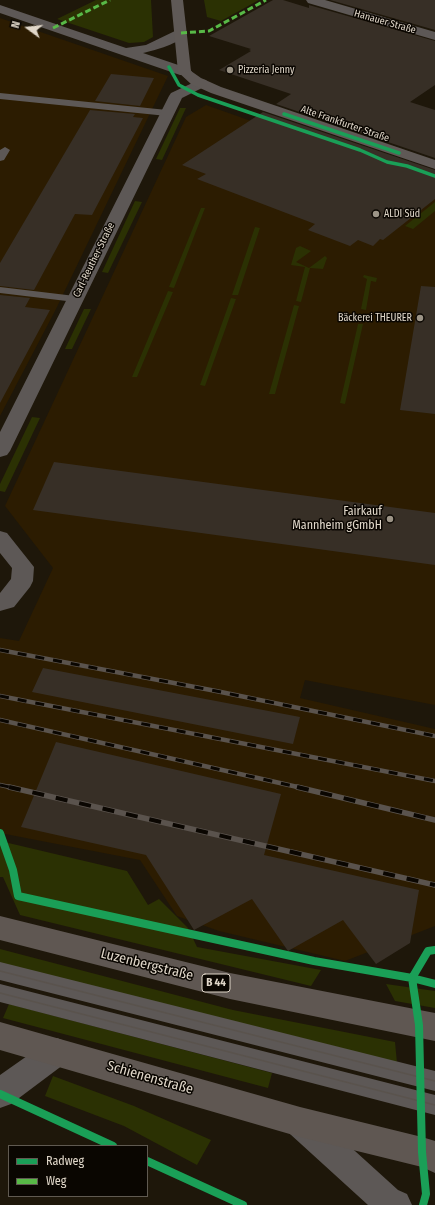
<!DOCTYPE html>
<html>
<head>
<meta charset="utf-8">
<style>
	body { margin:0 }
	#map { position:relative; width:435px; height:1205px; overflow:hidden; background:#1e170a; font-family:"Fira Sans Condensed",sans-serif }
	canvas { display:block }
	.legend { position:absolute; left:8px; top:1145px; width:140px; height:52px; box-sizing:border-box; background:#0a0601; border:1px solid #605a51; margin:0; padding:5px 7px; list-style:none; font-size:12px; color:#e0d7c9 }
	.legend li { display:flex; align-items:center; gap:8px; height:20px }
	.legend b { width:20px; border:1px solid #605a51 }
	.north { position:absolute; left:8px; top:8px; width:40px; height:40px; -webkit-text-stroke:3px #0a0601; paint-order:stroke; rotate:285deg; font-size:11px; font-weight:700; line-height:16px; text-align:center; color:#e0d7c9 }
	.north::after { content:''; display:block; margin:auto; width:14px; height:18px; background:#e0d7c9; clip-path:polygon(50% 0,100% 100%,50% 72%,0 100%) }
</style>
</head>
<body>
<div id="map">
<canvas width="435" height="1205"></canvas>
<ul class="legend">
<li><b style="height:5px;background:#1a9f57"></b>Radweg</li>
<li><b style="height:5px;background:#58b947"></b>Weg</li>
</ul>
<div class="north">N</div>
</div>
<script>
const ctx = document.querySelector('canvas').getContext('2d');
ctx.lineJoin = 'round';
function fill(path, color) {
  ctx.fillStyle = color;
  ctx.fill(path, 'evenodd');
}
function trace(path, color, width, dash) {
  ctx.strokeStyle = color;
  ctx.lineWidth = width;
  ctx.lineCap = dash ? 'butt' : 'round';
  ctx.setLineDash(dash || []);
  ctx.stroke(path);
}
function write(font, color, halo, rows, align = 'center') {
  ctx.font = font + ' "Fira Sans Condensed",sans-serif';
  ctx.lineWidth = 3;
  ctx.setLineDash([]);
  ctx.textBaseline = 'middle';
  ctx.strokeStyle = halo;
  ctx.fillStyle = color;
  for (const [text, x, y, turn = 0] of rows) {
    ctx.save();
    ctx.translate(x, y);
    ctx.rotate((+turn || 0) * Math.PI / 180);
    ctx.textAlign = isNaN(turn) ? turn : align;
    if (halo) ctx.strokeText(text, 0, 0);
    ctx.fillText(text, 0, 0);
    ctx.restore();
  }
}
const built = new Path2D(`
	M0,18L168,76L56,309L0,416Z
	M206,105L435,186V705L305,680L300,698L435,729V926L345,961L219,931L177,916L140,860L0,833V638L19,641L53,568L5,506L186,117Z`);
const green = new Path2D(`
	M96,0H151L153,37L144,42L129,43L57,19Z
	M204,0H259L221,21L207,17Z
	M180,108H186L162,160L156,159Z
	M135,201L142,202L108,273L102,272Z
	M435,202V211L413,229L405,226Z
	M201,208H205L174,288L169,287Z
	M255,227L260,228L238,295H232Z
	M300,246L311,251L296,262L309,268L325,256L327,258L323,269L310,268L301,302L296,301L305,267L291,265L296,248Z
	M364,275L377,278L376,282L371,281L366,310L361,309L367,279L363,277Z
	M168,291L173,292L137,377H132Z
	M231,298L236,299L205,386L200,385Z
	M294,305L299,306L275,394H269Z
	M84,309H91L72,349H65Z
	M358,324H363L345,404L340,403Z
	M32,417L40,418L5,492L0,491V484Z
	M0,841L127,871L148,905L159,899L188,928L197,947L321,970L311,986L20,915L3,877H0Z
	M0,949L233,1010L395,1042L397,1063L0,964Z
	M386,984L435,991V1008L395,1001Z
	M9,1004L272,1073L268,1088L3,1018Z
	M53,1076L134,1106L211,1140L197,1165L124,1126L45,1096Z`);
const building = new Path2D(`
	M273,0H283L309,8V5L435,41V85L410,102L435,110V158L276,104L291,94L219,70L251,51L249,50L251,49L209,36Z
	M330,0H435V30Z
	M111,74L154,78L140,106L95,101Z
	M90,110L135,114L133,117L143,118L92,215L75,214L34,290L0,286V263Z
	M263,112L435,170V199L383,240L380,239L373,246L358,240L350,246L308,230L315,224L197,179L206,174L182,165Z
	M421,286L435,287V414L400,410Z
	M0,295L30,298L25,307L50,310L0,403Z
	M54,462L435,513V565L33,510Z
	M43,668L300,717L293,744L32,692Z
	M56,742L281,794L264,855L419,890L410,943L376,964L343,920L288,951L252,899L194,930L146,855L21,827Z`);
const lane = new Path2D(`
	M0,93L167,110L172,113L167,116L0,99Z
	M5,147L10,150L4,160L0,161V150Z
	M0,287L75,296L79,297L81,299L79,301L75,302L0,293Z
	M0,962L435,1071V1091L0,980Z
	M0,984L435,1095V1115L0,1002Z`);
const street = new Path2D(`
	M306,0H325L435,32V40L308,3Z
	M0,5L126,48L146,45L177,30H185L187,33C180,44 155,50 143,53L190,69L192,72L190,75H180L0,13Z
	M201,79L206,80L208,83L206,86L182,98L10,451L7,455L0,457V432L169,96L171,93Z
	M0,531L7,533L34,567L33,581L30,587L14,607L0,611V593L11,579L12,568L0,553Z
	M57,1038L67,1042L72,1052L67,1062L11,1104L0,1108V1075L47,1042Z
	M301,1108L312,1112L398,1190L407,1194L412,1205H368L290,1134L286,1123L290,1112Z`);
const secondary = new Path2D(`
	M171,0H183L191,71L201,78L221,87L435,160V169L211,93L191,84L178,72Z`);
const primary = new Path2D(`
	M0,916L230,973L435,1013V1041L230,999L0,940Z
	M0,1022L300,1107L422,1137L435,1141V1173L422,1167L300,1137L0,1050Z`);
const tram = new Path2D(`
	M0,971L435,1081
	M0,993L435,1105`);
const railFar1 = new Path2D(`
	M0,650L216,691L435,736
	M0,696L435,781
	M0,720L302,788
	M0,785L14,788`);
const rail = new Path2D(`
	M9,787L435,885
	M297,787L435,820`);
const quiet = new Path2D(`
	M53,28L110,0
	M181,33L209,31L266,0`);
const cyclewayFar1 = new Path2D(`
	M169,67L179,85L198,95L360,150L387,162L407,166L435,176
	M284,114L399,153`);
const cycleway = new Path2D(`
	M0,833L13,870L18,896L314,961L412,978L435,984
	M0,1094L113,1146
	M147,1161L243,1205
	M423,1205L426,1194L422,1152L419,1025L412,978L428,951L435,950`);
const markers = [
	[230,70,4,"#9c9486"],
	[376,214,4,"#9c9486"],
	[420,318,4,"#9c9486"],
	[390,519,4,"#9c9486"]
];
const farStreetnames = [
	["Hanauer Straße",385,22,16],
	["Alte Frankfurter Straße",345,124,19],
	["Carl-Reuther-Straße",94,260,-64]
];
const farPoinames = [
	["Pizzeria Jenny",238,70],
	["ALDI Süd",384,214],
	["Bäckerei THEURER",412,318,"right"]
];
const shields = [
	[216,983,28]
];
const shieldNames = [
	["B 44",216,983]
];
const poiNames = [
	["Fairkauf",382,512],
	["Mannheim gGmbH",382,526]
];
const nearStreetnames = [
	["Luzenbergstraße",147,965,14],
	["Schienenstraße",150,1078,16]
];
fill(built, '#2c1c01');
fill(green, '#2b3103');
fill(building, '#372f26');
fill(lane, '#5d5856');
fill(street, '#5d5856');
fill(secondary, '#5f5956');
fill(primary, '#5f5752');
trace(tram, '#5a534d', 1.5);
trace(railFar1, '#5a534d', 4.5);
trace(rail, '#5a534d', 5.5);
trace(railFar1, '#0a0601', 3, [9]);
trace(rail, '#0a0601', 4, [12]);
trace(quiet, '#58b947', 3, [6, 3]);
trace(cyclewayFar1, '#1a9f57', 3.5);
trace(cycleway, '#1a9f57', 8);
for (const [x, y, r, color] of markers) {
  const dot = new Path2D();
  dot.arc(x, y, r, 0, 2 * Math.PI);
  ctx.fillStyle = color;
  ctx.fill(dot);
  trace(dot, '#0a0601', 1.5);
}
write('10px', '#e0d7c9', '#0a0601', farStreetnames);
write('10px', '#e0d7c9', '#0a0601', farPoinames, 'left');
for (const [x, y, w] of shields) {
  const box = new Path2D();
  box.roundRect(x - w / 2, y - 9, w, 18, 3);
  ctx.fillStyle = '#0a0601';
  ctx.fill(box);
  trace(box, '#e0d7c9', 1);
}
write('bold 11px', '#e0d7c9', null, shieldNames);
write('12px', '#e0d7c9', '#0a0601', poiNames, 'right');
write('14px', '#e0d7c9', '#0a0601', nearStreetnames);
</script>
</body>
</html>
